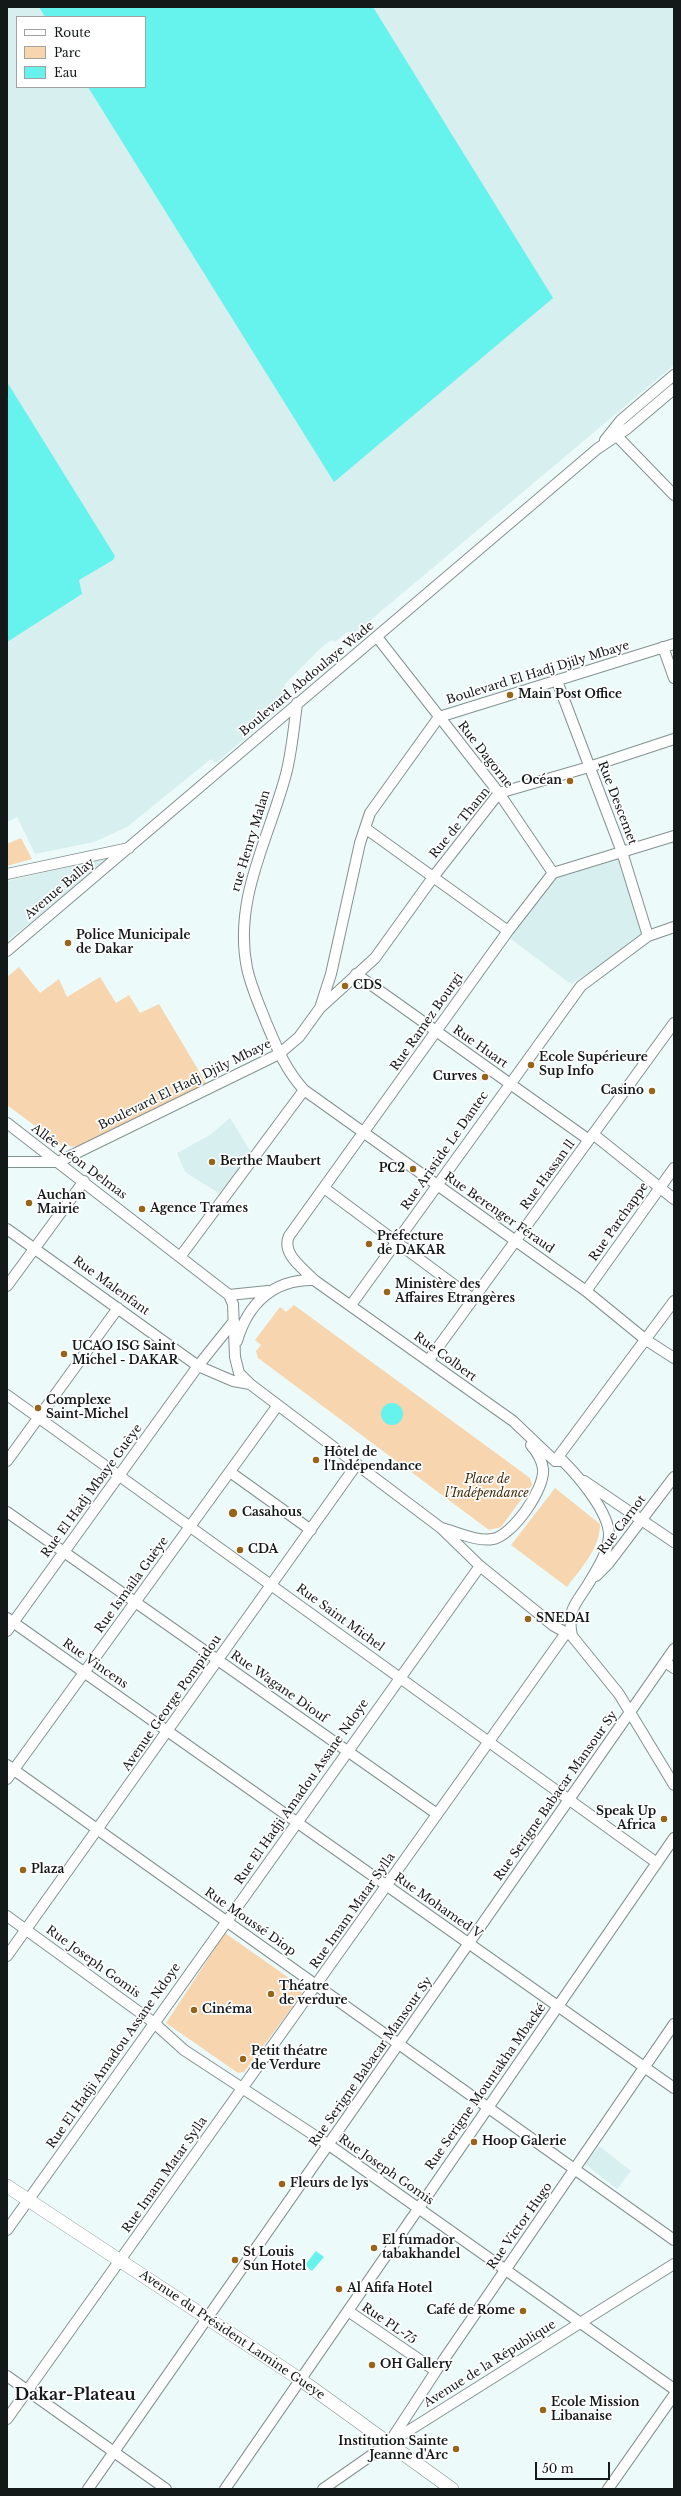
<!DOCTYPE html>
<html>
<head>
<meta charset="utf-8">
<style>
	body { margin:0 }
	#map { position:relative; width:681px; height:2496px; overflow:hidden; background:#ecfbfa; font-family:"Libre Baskerville",serif }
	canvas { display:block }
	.frame { position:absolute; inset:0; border:8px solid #131818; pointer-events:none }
	.legend { position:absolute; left:16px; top:16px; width:130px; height:72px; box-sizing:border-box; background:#fff; border:1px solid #a1a3a3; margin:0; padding:5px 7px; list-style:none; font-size:12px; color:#131818 }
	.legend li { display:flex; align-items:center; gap:8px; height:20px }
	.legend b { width:20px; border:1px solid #a1a3a3 }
	.scale { position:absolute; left:535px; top:2462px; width:75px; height:18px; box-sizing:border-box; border:2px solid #131818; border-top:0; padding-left:5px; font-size:12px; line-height:14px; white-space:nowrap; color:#131818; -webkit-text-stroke:3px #fff; paint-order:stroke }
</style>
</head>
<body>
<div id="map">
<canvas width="681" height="2496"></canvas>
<div class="frame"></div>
<ul class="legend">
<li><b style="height:5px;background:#fff"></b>Route</li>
<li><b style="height:11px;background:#f7d6af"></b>Parc</li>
<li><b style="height:11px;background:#66f2ed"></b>Eau</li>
</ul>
<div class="scale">50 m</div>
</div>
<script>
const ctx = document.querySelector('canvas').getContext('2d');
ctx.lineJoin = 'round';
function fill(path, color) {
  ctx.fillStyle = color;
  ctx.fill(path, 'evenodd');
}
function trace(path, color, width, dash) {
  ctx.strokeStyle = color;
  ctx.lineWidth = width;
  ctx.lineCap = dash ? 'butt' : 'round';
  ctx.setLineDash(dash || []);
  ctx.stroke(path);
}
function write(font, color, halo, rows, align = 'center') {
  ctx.font = font + ' "Libre Baskerville",serif';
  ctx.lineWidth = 3.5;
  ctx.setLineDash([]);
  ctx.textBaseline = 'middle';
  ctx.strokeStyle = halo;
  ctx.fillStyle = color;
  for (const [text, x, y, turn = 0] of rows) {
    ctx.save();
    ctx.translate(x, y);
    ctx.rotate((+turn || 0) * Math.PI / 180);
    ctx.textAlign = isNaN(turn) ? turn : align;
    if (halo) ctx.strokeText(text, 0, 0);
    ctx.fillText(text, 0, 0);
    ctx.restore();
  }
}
const built = new Path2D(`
	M7,7H674V365L354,634L347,632L335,642L332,640L323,646L284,685L294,697L216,763L211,759L127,827L94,842L35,854L17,817L7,822ZM17,17H145V87H17Z
	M624,856L649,933L571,984L507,936L558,877Z
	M113,857L7,941V881Z
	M230,1118L251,1152L220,1194L185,1172L177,1153L210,1135Z
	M599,2146L631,2171L617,2189L585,2164Z`);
const green = new Path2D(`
	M21,838L32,859L7,866V844Z
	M19,967L40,993L59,979L67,997L100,977L116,1003L129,995L140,1013L159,1004L206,1083L83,1147L62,1146L7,1105V977Z
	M294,1305L530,1478L532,1485L501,1527L489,1530L258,1358L256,1351L261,1345L255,1340L280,1307L286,1312Z
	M555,1488L600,1524C600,1549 581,1568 567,1587L511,1545Z
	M225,1933L302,1987V1994L244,2072L238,2073L166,2023Z`);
const water = new Path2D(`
	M39,7H373L553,298L334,482L88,87H145V17H45Z
	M7,382L115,556L113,560L79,580L82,594L7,642Z
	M381 1414a11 11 0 1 1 22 0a11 11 0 1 1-22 0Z
	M316,2251L324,2257L312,2271L305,2265Z`);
const minor = new Path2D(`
	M613,432L674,495
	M605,440L621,420L674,375
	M377,637L499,793L553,873
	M663,647L674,678
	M557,681L622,852L648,936
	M297,703C294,726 292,751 286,774C269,839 233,899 247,968C251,987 259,1004 266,1022C277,1048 285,1069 304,1090L586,1291L646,1340L674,1358
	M365,828L508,931
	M553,873L508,931L289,1236C281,1254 303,1268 314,1280L513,1421L555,1461
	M553,873L674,836
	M7,874L129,848
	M7,951L597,449L628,428L674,389
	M356,974L589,1140
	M320,1008L375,958L434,876L499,793L589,767L674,739
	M7,1123L229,1295
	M593,1134L674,1199
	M7,1162H58L279,1054L299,1037L320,1008L331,974L360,843L370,813L439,717L674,644
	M324,1188L473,1299
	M7,1229L198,1366L233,1381L250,1384
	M180,1257L304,1090
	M7,1286L84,1181
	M586,1291L674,1168
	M229,1295L233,1304L235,1357L239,1373L250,1384L441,1528L480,1566L554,1626L572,1636L619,1694L674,1785
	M229,1295L268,1291
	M351,1305L581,986L648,936L674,927
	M237,1341C248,1303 274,1279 314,1280
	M428,1361L674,1023
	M7,1395L657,1863
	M7,1461L118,1308
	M555,1461H563C578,1476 610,1513 609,1536C608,1553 596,1571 587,1586C574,1606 567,1611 572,1636
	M555,1461L674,1301
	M230,1472L311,1530
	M584,1481L674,1542
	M7,1512L437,1814
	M442,1528C457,1532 477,1542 493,1539C513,1535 545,1489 543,1469C542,1460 537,1452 531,1445
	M596,1576L608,1564L674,1477
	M7,1618L674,2088
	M7,1631L198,1366L234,1321
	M665,1662L674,1668
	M7,1765L674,2240
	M7,1779L278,1405
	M7,1916L153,2022L184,2050L329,2145L674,2389
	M7,1956L357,1464
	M7,2230L480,1566
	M348,2311L436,2371
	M7,2376L166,2489
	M7,2419L566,1633
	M389,2443L436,2371L674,2024
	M88,2489L674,1649
	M225,2489L674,1838
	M323,2489L389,2443L674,2264
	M608,2489L674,2395`);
const major = new Path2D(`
	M7,2186L301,2380L452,2489`);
const markers = [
	[510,695,4,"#976518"],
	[570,781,4,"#976518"],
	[68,943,4,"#976518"],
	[345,986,4,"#976518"],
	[531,1065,4,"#976518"],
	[485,1077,4,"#976518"],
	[652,1091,4,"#976518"],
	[212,1162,4,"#976518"],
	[413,1169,4,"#976518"],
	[29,1203,4,"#976518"],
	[142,1209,4,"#976518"],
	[369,1244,4,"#976518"],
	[387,1292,4,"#976518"],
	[64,1354,4,"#976518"],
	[38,1408,4,"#976518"],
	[316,1460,4,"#976518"],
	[233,1513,5,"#976518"],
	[240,1550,4,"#976518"],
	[528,1619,4,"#976518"],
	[664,1819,4,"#976518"],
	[23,1870,4,"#976518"],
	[271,1994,4,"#976518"],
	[194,2010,4,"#976518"],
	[243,2059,4,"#976518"],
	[474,2142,4,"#976518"],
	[282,2184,4,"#976518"],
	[374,2248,4,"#976518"],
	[235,2260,4,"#976518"],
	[339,2289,4,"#976518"],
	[523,2311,4,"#976518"],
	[372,2365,4,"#976518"],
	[543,2410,4,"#976518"],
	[456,2449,4,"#976518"]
];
const streetNames = [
	["Boulevard El Hadj Djily Mbaye",538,673,-17],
	["Boulevard Abdoulaye Wade",307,679,-40],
	["Rue Dagorne",485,755,52],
	["Rue Descemet",617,803,69],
	["Rue de Thann",460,823,-51],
	["rue Henry Malan",251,841,-73],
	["Avenue Ballay",60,889,-40],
	["Rue Ramez Bourgi",427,1022,-55],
	["Rue Huart",480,1047,35],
	["Boulevard El Hadj Djily Mbaye",185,1085,-26],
	["Rue Aristide Le Dantec",445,1151,-55],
	["Allée Léon Delmas",79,1162,37],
	["Rue Hassan ll",548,1175,-54],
	["Rue Berenger Féraud",499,1213,35],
	["Rue Parchappe",619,1222,-55],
	["Rue Malenfant",111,1286,36],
	["Rue Colbert",445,1357,36],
	["Rue El Hadj Mbaye Guèye",92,1491,-54],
	["Rue Carnot",622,1525,-53],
	["Rue Ismaila Guèye",132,1585,-54],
	["Rue Saint Michel",340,1618,36],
	["Rue Vincens",95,1664,35],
	["Rue Wagane Diouf",279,1687,35],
	["Avenue George Pompidou",172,1703,-55],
	["Rue El Hadji Amadou Assane Ndoye",302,1792,-55],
	["Rue Serigne Babacar Mansour Sy",556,1796,-55],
	["Rue Mohamed V",438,1906,35],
	["Rue Imam Matar Sylla",353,1911,-55],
	["Rue Moussé Diop",250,1922,35],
	["Rue Joseph Gomis",93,1962,36],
	["Rue El Hadji Amadou Assane Ndoye",114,2056,-55],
	["Rue Serigne Babacar Mansour Sy",371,2062,-55],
	["Rue Serigne Mountakha Mbacké",486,2087,-55],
	["Rue Joseph Gomis",386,2170,35],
	["Rue Imam Matar Sylla",165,2175,-55],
	["Rue Victor Hugo",520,2226,-55],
	["Rue PL-75",389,2324,34],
	["Avenue du Président Lamine Gueye",232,2335,34],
	["Avenue de la République",490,2364,-32]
];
const poiNames = [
	["Main Post Office",518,695],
	["Océan",562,781,"right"],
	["Police Municipale",76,936],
	["de Dakar",76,950],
	["CDS",353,986],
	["Ecole Supérieure",539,1058],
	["Sup Info",539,1072],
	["Curves",477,1077,"right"],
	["Casino",644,1091,"right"],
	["Berthe Maubert",220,1162],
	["PC2",405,1169,"right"],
	["Auchan",37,1196],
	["Mairie",37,1210],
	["Agence Trames",150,1209],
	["Préfecture",377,1237],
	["de DAKAR",377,1251],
	["Ministère des",395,1285],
	["Affaires Etrangères",395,1299],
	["UCAO ISG Saint",72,1347],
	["Michel - DAKAR",72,1361],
	["Complexe",46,1401],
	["Saint-Michel",46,1415],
	["Hôtel de",324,1453],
	["l'Indépendance",324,1467],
	["Casahous",242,1513],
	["CDA",248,1550],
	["SNEDAI",536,1619],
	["Speak Up",656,1812,"right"],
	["Africa",656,1826,"right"],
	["Plaza",31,1870],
	["Théatre",279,1987],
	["de verdure",279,2001],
	["Cinéma",202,2010],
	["Petit théatre",251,2052],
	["de Verdure",251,2066],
	["Hoop Galerie",482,2142],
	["Fleurs de lys",290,2184],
	["El fumador",382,2241],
	["tabakhandel",382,2255],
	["St Louis",243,2253],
	["Sun Hotel",243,2267],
	["Al Afifa Hotel",347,2289],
	["Café de Rome",515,2311,"right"],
	["OH Gallery",380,2365],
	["Ecole Mission",551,2403],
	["Libanaise",551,2417],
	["Institution Sainte",448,2442,"right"],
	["Jeanne d'Arc",448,2456,"right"]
];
const parkNames = [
	["Place de",487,1480],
	["l’Indépendance",487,1494]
];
const districtNames = [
	["Dakar-Plateau",75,2395]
];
fill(built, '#d7efee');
fill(green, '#f7d6af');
fill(water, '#66f2ed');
trace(minor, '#849191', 12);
trace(major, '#849191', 14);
trace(minor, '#fff', 10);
trace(major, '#fff', 13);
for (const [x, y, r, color] of markers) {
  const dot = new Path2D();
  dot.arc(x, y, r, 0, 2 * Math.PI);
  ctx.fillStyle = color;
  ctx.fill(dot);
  trace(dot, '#fff', 1.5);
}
write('12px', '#131818', '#fff', streetNames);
write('bold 12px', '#131818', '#fff', poiNames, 'left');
write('italic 12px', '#402804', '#fff', parkNames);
write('bold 16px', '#131818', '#fff', districtNames);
</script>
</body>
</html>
